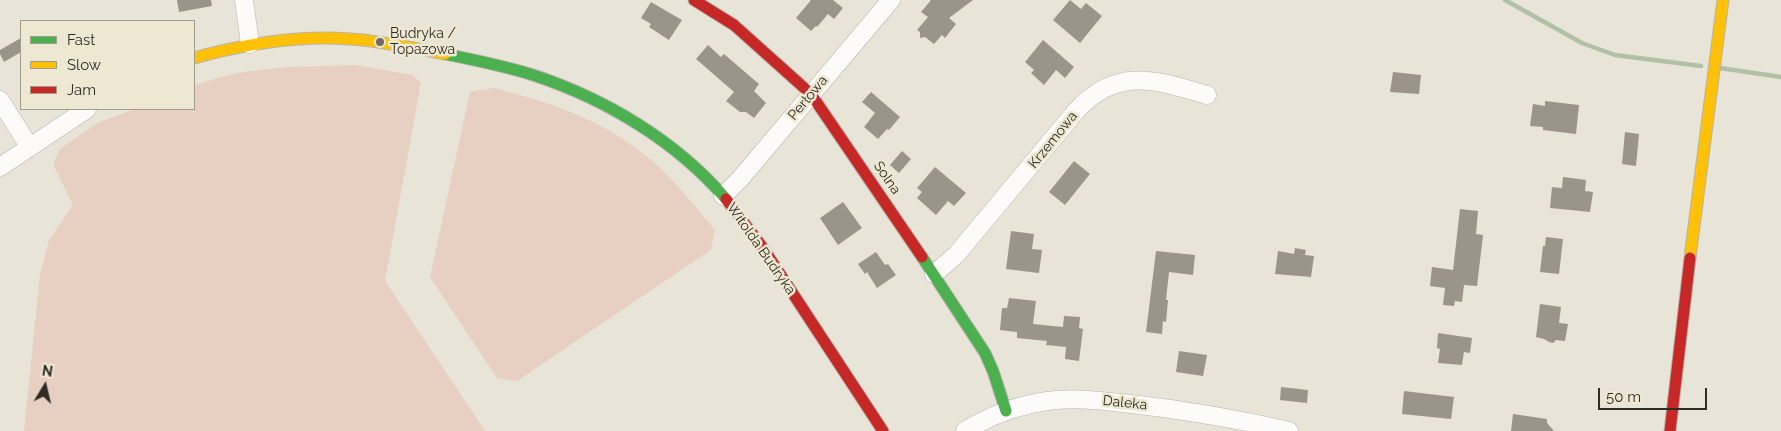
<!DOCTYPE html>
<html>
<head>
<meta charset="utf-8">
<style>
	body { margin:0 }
	#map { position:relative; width:1781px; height:431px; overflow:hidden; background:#e8e4d8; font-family:Raleway,sans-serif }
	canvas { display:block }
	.legend { position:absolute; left:20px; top:20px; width:175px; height:90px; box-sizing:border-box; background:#eee7d2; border:1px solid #a29c8c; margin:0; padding:6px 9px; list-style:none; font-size:15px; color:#2f2c24 }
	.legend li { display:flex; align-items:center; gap:10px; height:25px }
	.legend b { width:25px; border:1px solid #a29c8c }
	.north { position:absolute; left:20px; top:361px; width:50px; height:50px; -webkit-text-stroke:4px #eee7d2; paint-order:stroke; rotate:9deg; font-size:14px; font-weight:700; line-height:20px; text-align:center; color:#2f2c24 }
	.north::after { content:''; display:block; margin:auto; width:18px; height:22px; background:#2f2c24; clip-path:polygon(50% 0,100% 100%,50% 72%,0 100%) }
	.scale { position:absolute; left:1598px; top:388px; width:109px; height:22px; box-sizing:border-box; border:2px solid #2f2c24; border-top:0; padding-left:6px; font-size:15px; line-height:18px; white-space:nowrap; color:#2f2c24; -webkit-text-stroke:4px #eee7d2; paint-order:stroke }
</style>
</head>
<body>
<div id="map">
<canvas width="1781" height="431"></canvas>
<ul class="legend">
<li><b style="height:6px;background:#4caf50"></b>Fast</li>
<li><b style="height:6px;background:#ffc107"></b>Slow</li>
<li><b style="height:6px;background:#c62828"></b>Jam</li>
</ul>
<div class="north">N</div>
<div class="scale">50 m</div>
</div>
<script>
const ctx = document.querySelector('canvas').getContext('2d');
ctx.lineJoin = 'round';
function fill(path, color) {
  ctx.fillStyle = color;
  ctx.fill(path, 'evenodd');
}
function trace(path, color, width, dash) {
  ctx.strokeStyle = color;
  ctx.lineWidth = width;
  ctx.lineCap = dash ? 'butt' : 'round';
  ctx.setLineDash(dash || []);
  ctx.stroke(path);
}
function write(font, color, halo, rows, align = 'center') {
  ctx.font = font + ' Raleway,sans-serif';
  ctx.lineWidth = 5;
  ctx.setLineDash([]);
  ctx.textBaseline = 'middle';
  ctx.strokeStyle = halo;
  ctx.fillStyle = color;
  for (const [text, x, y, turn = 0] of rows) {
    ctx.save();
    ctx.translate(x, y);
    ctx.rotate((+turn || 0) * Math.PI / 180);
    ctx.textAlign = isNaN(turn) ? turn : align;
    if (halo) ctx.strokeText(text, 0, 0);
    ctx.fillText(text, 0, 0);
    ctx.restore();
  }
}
const green = new Path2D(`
	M356,65L413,75L421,83L385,281L485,431H24L40,275L49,240L73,205L53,164L60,149L97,123L135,109H194V86C245,65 301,67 356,65Z
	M494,88C557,104 609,122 659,167C679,186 697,209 715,230L711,250L517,381L497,378L430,277L470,92Z`);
const stream = new Path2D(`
	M1505,0L1582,43L1615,55L1701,66
	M1720,68L1781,77`);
const building = new Path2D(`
	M177,0H211L212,6L179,12Z
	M811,0H833L843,8L834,19L828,14L817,27L816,26L811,31L796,18Z
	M931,0H973L949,18L956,24L945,38L942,35L934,44L925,37L920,38V32L917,30L928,17L921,12Z
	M1070,0L1081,9L1086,3L1102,16L1080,43L1053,20Z
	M651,2L682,20L669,40L649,27L651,24L641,18Z
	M21,38V52L4,62L0,54V50Z
	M1043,40L1074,67L1065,78L1056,70L1044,85L1031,73L1034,70L1025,62Z
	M708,45L721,57L724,54L759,84L754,91L766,103L754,118L746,112H740L726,101L734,92L696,59Z
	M1393,72L1421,75L1419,94L1390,92Z
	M871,92L900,117L889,130L887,129L878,139L864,127L875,113L862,102Z
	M1545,101L1579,105L1576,134L1543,130V127L1530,126L1533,104L1545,106Z
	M1625,132L1639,134L1636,166L1622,164Z
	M902,151L911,159L899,173L890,165Z
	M1074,161L1090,174L1065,205L1049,192Z
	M935,167L966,193L954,206L948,201L936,215L917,198L922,192L917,188Z
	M1563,177L1586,180L1585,191L1593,192L1590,212L1550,208L1552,187L1562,188Z
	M843,202L862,228L838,245L820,218Z
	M1460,209L1478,211L1476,234L1483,235L1477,286L1464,285L1462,302L1455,301L1454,306L1443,305L1445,288L1430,286L1432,267L1453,270Z
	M1011,231L1034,234L1032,249L1042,250L1039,273L1006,269Z
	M1546,237L1563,239L1559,274L1540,272L1543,246H1545Z
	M1295,248L1306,250L1305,255L1314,256L1311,277L1275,274L1278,251L1294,254Z
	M1156,251L1195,255L1193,275L1169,272L1166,300H1168L1166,322L1163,321L1162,334L1146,332Z
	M876,252L885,265L888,264L896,275L877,288L867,272L865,274L858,264Z
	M1009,298L1036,301L1033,324L1063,327L1064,316L1080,317L1079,328L1083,329L1079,361L1065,359L1066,347L1046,345L1047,341L1017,338V332L1000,330L1002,308H1007Z
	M1540,304L1561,307L1559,323L1568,324L1565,341L1556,340L1553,343L1549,342L1544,339L1536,337Z
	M1438,333L1472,338L1470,353L1464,352L1462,365L1438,363L1440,349L1437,348Z
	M1179,351L1207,355L1203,376L1176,372Z
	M1281,387L1308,390L1307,403L1280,400Z
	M1404,391L1454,397L1451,419L1402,414Z
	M1513,414L1547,419V423L1554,431H1511Z`);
const street = new Path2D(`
	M244,0L250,44
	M0,100L29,146
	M0,167L87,109
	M723,196L740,179L891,0
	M934,274L956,255L1076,111C1117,66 1156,80 1207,95
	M965,431C989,416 1019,405 1047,401C1075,397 1103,401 1131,404C1184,410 1237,419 1289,431`);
const fast = new Path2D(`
	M445,54C475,60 505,66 533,75C606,99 676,141 726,199
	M922,257L985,353L993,371L1006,411`);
const slow = new Path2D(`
	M194,58C245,44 297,35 350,39C382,41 413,48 445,54
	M1690,258L1723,0`);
const jam = new Path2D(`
	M694,0L734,25L811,94L922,257
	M726,199L763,248L883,431
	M1670,431L1690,258`);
const markers = [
	[380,42,5,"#706c63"]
];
const poiNames = [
	["Budryka /",390,34],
	["Topazowa",390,50]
];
const streetNames = [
	["Perłowa",808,98,-50],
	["Krzemowa",1053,140,-51],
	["Solna",887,178,56],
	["Witolda Budryka",761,249,55],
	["Daleka",1125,403,6]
];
fill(green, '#e7d0c1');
trace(stream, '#b1c1a6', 4.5);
fill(building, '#9b948a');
trace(street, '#b7b4ab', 19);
trace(fast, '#b7b4ab', 13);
trace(slow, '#b7b4ab', 13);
trace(jam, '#b7b4ab', 13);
trace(street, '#fcfbf9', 18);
trace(fast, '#4caf50', 11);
trace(slow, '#ffc107', 11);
trace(jam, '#c62828', 11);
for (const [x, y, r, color] of markers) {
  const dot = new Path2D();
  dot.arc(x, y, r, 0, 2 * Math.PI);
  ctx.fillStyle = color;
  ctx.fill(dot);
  trace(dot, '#eee7d2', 2);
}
write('14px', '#2f2c24', '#eee7d2', poiNames, 'left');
write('14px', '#2f2c24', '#eee7d2', streetNames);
</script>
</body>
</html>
